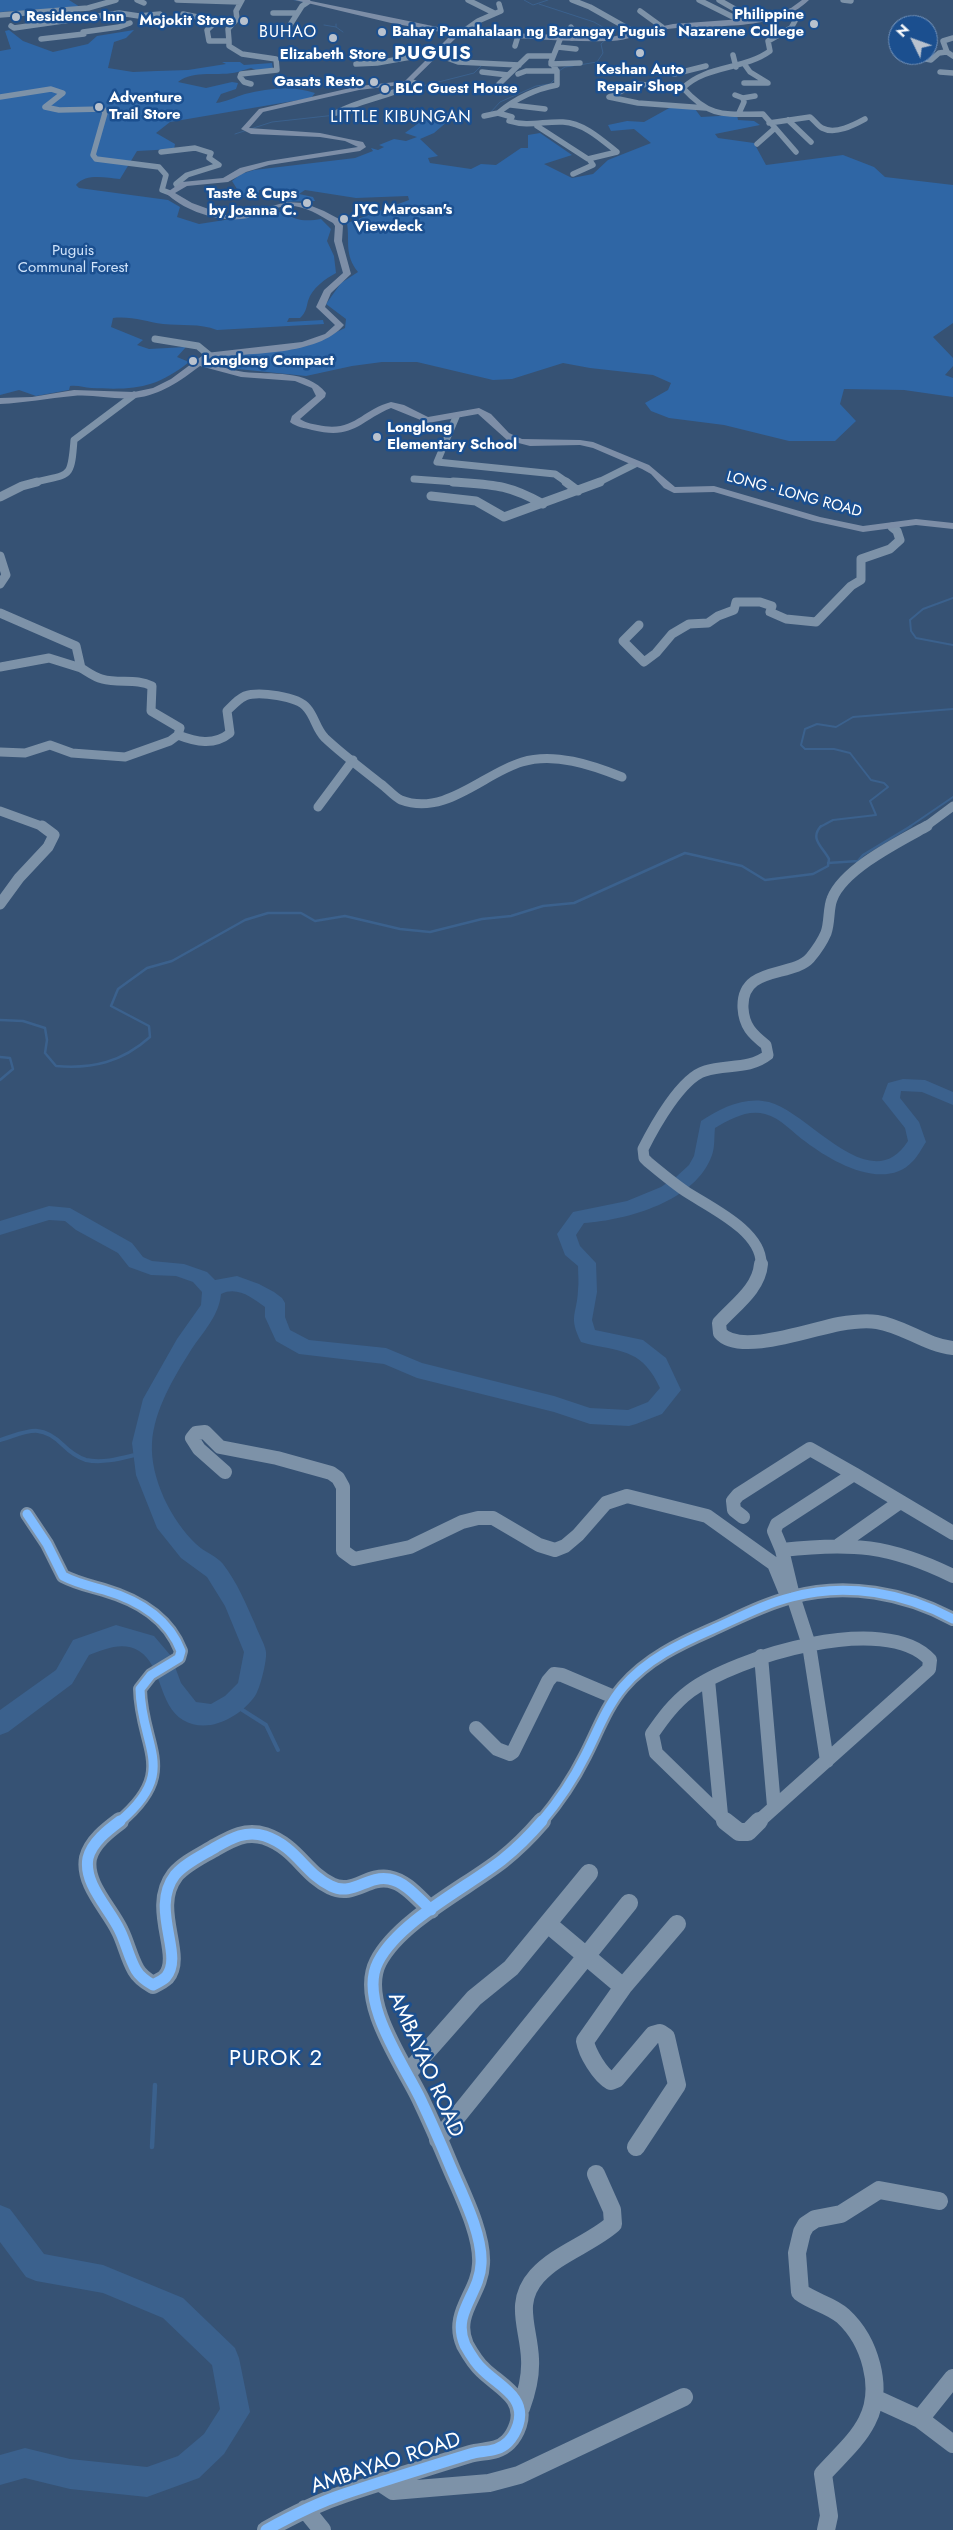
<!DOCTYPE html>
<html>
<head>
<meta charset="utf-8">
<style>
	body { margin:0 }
	#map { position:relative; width:953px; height:2530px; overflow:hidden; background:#365274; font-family:Jost,sans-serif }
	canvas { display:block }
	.north { position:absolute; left:888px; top:15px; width:50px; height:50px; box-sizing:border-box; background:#1b4f8f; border:1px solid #7695bc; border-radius:50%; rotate:312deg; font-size:14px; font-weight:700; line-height:20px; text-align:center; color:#fff }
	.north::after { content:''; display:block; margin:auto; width:18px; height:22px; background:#b9c2ce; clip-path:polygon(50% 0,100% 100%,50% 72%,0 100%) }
</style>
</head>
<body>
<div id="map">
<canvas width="953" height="2530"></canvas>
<div class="north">N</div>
</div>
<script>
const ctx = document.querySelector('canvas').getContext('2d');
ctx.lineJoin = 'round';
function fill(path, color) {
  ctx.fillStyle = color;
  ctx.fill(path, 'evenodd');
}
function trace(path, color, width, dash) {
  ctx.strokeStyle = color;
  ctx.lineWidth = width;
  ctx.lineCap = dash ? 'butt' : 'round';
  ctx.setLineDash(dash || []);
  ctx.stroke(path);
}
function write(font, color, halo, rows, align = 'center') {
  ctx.font = font + ' Jost,sans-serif';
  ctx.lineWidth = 5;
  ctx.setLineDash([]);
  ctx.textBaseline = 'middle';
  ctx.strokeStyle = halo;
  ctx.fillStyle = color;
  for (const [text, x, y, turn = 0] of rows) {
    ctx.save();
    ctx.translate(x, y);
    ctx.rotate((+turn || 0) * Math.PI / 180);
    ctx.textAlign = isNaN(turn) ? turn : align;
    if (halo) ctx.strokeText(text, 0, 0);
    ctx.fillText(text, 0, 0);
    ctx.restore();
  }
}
const green = new Path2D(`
	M0,0H69L80,7L0,12Z
	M9,30L23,41L53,52L88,44L97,36L134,30L126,38L114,42L108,68L133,72L157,71L188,70L226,64L222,62H240L244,65L272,63L273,69L256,70L251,68C246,69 242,71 238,72C219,77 194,69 178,82L206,88L232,82L238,83L236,89L221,94L216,103C226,102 235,97 245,94C268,88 293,85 315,93L311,98L170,122L156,133L175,144L174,149L137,151L120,179C106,178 86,173 76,185L79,188L168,200L180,207L177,217L199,224L276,212H286C294,222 309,221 321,219L331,229L327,241L334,256L336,273C325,279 312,288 308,301C306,309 306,312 300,318H289L287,322L323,320L324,324L217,330C199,323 182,326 163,324C146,322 132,316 113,318L111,327L143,340L137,345L149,349L186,347L177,357L189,362C155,389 134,390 91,388C84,388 79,385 70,386L69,390L36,396L19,390L0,395V51L11,49L5,31Z
	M671,107L695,109L701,117L737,115L738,120L754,121L760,125L715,134L718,138L754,143L766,165L843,155L874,167L885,177L953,185V323L933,337L953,358V366L945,375L953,378V397L904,390L844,389L840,404L856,421L835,441H789L724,425L669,418L651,411L645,403L668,390L671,383L653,375L590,368L563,363L512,379L493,380L417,362H382L352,366L306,376L228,368L215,364L212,360L218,355L307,346L345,328L346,319L326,304L341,283L358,272C344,254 350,242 347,223L409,200L408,196L356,198L305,190L299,194L313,197L315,201L282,202L279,190L269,188L259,190V196L255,199L237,196L219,199L217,196L229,194L227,191L237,189L232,181L241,174L254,170L355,158L373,151L371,148L378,150L384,147L379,145L394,139L406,141L417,137L405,133C418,124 438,106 455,115L434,133L420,139L438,156L428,158L430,163L471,169L481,164L496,165L521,148H528V135L540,133L572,155L544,164L572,178L593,174L608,160L651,143L634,129L611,131L608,125L627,121L644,122Z`);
const streamFar4 = new Path2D(`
	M294,0L305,2
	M524,0L533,5L548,0
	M539,4L594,22L613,33L601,44L603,53L597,62L579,65
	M336,24V27L343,32
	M324,25L336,27
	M556,73L565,67L573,66
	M403,91L474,73L481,66
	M490,113L500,102L536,86L550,84L554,80
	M235,134L272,122L336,115`);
const streamFar3 = new Path2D(`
	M953,598L923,609L910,620L911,631L916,638L953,645
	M820,827L833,820L876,815L870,801L888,787L884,783L871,780L850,753L834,749H805L801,745L805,729L817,724L836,727L853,717L953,709
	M909,827L953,797`);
const streamFar2 = new Path2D(`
	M828,863L858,861L863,855L911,826
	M0,1020L23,1021L45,1028L47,1040L45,1053L56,1066C93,1069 122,1062 150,1037L149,1026L111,1006L118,989L147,968L172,961L245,920L268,913H301L315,921L345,916L400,929L430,932L482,919L511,916L543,906L574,903L685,853L742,866L765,880L813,874L828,866L829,859C823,847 809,839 821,826
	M0,1057L10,1058L13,1069L0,1080`);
const streamFar1 = new Path2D(`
	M0,1440C27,1432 40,1422 63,1445C70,1452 77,1457 86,1460C105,1464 125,1457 143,1453
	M233,1704L266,1725L278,1750`);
const stream = new Path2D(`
	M152,2147L155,2085`);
const river = new Path2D(`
	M903,1079L925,1080L953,1092V1105L922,1092L901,1091L900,1098L919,1122L926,1142C922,1148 918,1156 913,1161C885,1192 832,1162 806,1142C793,1133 781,1118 765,1114C748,1109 730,1119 715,1128C714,1137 715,1147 712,1155C696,1201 628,1220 584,1223L576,1235L580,1246L596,1263L597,1292L592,1320L595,1330L643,1340L666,1358L681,1390L662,1414L636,1424L629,1426L590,1424L554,1412L417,1378L384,1364L299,1354L276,1341L265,1317V1307C252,1298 238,1286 221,1294C219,1316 203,1332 191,1350C174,1377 154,1410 152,1443C150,1478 171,1520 196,1544C204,1552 217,1556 223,1564C237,1582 246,1604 255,1624C258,1633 265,1644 266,1652C267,1661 260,1689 255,1696C240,1717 208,1735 183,1720C158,1705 163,1666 139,1651C123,1641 105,1649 89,1655L72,1684L8,1732L0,1735V1710L56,1670L73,1640L116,1625L154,1636L171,1656L181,1683L196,1702L211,1704L225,1696L238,1683L244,1652L225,1606L207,1577L181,1558L157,1528L136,1475L132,1443L143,1399L177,1339L201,1305L202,1292L193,1282L176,1276L151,1275L129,1267L118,1253L76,1230L65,1221L49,1220L0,1235V1221L49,1206L70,1208L132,1243L143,1257L152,1261L184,1264L207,1272L215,1280L237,1276L259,1284L274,1292L282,1298L285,1303V1317L290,1330L309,1340L386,1348L422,1363L554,1396L590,1408L628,1410L648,1402L660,1388C643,1351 625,1352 588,1344L581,1342C568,1316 577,1315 578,1290C579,1282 578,1274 578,1266L565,1255L557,1234L573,1212L627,1201L661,1187L676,1177L689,1165L694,1156L701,1121C720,1108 745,1096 769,1102C809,1112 871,1200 908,1141L905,1128L882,1099L888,1083Z
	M0,2205L10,2209L44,2254L103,2265L183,2298L235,2348L239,2358L250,2412L224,2454L199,2478L147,2497L70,2489L25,2478L0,2485V2455L25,2448L70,2459L147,2467L178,2456L204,2434L220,2409L212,2365L163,2318L103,2293L36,2281L26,2277L0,2242Z`);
const minorFar5 = new Path2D(`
	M137,0L144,3
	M177,0L240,2
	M468,0L494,13
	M572,0L590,7L636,33
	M699,0L741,21
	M719,0L754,20
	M843,0L851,1
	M640,11L662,27
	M791,11L795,21L791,28L768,41L770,51C744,70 706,65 683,88C711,119 725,114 763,114L796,152
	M273,13H297
	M183,14L217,21L207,30L209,41H229V46L242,54L276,59L277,70L241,74L240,77L244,82L251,84
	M0,15L88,8L116,0
	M290,25L302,6L308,2
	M11,26L14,28L119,13L139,16L160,14
	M571,27L572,38
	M83,32L119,27L130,23
	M461,33L478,21L501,11L499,4
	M953,38L943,41L947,52L953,56
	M41,39L84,34
	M229,41L228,29L237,19L236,11L242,0
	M515,46L518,36
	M558,47L576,49
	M436,54L458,62L519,65
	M733,55L736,67
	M925,55L926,59L931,60L939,53L946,52
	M356,64L377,63L439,52
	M551,64L580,63
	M482,72L508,75
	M940,72L953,73
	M518,74L526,71H557
	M674,74L706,66
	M744,83H768L750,72L745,65
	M499,84L528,56H553
	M683,88L636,84L609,97L638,103L706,108
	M735,95L743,98L744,102L739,113
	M0,97L51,89L63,93L45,107L59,110L103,109L105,113L93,155L96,159L159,167L166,175L162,190L170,193
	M743,98L755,96
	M511,105L545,109
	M336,113C361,99 390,97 415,83L410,81
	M484,116L498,113
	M788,120L811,142
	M769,123L810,117C814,120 818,126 822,128C835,135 854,125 865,119
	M537,126L588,159L617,152C602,140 584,123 563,122C544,121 528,127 509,121L512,117L498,113C515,99 535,89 557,85V71L551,62L561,37
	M757,144L774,129
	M161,152L195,148L211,153L209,158L219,165L187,175L176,184L178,187
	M573,174L593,165L589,159`);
const minorFar4 = new Path2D(`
	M155,339L198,346L209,355
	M456,417L437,462L555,474L568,483
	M414,479L470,483
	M32,483C70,473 71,481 74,440L134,395
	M597,483L635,464`);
const minorFar3 = new Path2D(`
	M453,482C493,485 507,484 543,504
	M566,482L578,491
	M431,496L476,501L504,517L600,482
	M0,497L22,486L37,482
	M0,556L6,575L0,584
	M0,613L76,646L81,668C88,672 94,677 102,679C119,684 136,678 152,686L151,711L180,728L178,735L170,741L125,757L72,753L50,745L25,753L0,752
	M639,625L623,641L644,662L656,653L672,634L689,624L708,623L718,616L734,610L736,602H760L772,606L770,612L786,619L816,622L851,586L861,580V559L890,549L900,540L897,531L892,527
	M0,667L49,658L81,668
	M178,735C196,742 214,746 230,733L227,711C232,706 238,699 245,696C258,691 298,696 307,708C315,717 316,729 325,738C342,754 362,769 381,784C387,788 394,797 401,800C445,817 484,773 522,762C554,752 592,765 622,777
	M318,807L353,760
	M0,811L44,827
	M925,827L953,806`);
const minorFar2 = new Path2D(`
	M0,904L19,878L48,847L54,835L42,826
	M761,1265C763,1231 709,1207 685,1191C672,1182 660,1172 648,1162L644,1158L643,1149C654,1127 681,1078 705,1071C726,1064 749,1070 768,1055L766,1045C752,1034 744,1026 743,1008C741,965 792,978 810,958C815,952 823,940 826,933C830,922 828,909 832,899C843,869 900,841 927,826`);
const minorFar1 = new Path2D(`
	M761,1264C759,1289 735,1305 719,1323L720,1333C739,1356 812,1329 839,1324C851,1322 864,1320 877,1322C904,1326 925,1345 953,1348
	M225,1472L199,1449L192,1438L196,1433L205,1432L220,1447L277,1458L331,1473L338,1478L343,1487V1551L354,1559L410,1547L462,1522L478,1518H493L539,1545L555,1550L565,1546L578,1535L606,1503L627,1496L707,1516L774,1564L788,1598
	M27,1514L47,1544L63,1576C76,1583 90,1586 104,1590C138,1600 168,1617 181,1651L179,1658L151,1675L140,1689C141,1748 180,1771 119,1822
	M743,1517L734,1510L733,1501L738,1495L810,1449L854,1474
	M839,1545L900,1502
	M782,1550C851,1542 890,1545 953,1576
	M761,1656L774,1806
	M708,1680L721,1815
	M476,1728L497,1749L510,1754L513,1752L548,1681L554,1674L562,1675L614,1697
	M827,1761L809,1645L793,1596L782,1550L774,1531L777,1524L854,1474L953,1533
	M541,1822C558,1802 573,1780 585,1756C597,1733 606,1707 623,1687C647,1659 679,1644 711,1630C738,1618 764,1604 792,1597C846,1582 905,1593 953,1619
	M727,1822L656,1753L652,1734C663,1718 674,1703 690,1691C735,1657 886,1611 930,1660L929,1669L758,1822`);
const minor = new Path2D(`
	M120,1821C108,1830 92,1842 88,1858C83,1884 110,1909 120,1931C126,1943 129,1958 136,1970C140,1977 146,1981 153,1985C157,1983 163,1980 166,1977C185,1955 149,1909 175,1875C185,1863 203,1855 216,1847C232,1838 246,1830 265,1836C297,1847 305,1874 331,1886C353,1897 367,1875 389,1879C406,1882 419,1899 431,1910
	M725,1821L739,1832H748L759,1821
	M548,1924L623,1987
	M407,2074L474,1998L511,1968L589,1873
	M438,2140L629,1903
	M636,2147L677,2085L666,2037L660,2033L653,2035L616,2079L611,2081C600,2075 587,2053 585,2041L623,1987L677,1924
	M874,2398L920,2419L953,2444
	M521,2408C527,2392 531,2376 530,2359C529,2328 513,2303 537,2276C558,2253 590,2244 613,2224L612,2210L596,2174
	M920,2419L953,2378
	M381,2483L393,2491L489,2483L519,2475L684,2397
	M305,2509L322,2530
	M266,2530C291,2516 317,2503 344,2494C386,2480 428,2467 470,2454C483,2450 497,2453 508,2442C513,2437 516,2431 518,2425C527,2397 499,2386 483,2370C475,2363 470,2354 465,2345C451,2313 480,2294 481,2264C483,2235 462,2194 451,2168C441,2144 431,2121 420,2098C403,2063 358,2001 378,1962C399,1921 466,1888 502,1860C517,1848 530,1835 542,1821
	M826,2530L829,2516L823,2474C838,2457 857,2441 867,2421C884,2388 870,2341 843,2316C831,2305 813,2302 800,2292L797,2253L802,2232L806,2225L815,2219L841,2214L879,2190L939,2201`);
const major = new Path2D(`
	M295,0H306L457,31L611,37L673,24L756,18L774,15L791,8L802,0H809C775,34 704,23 659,30C643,32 628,41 611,41C560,42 509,37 459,35L409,84L359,90L263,112L249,128L320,133L363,142L366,147L360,151L269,165L246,172L228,182L187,186L175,193L192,203L225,215H242L286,202L304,203L324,211L339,219L343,226L342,241L351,274L331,293L325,307L344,325C318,356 250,353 211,357L205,362C218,366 231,370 244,372C271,375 307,369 326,393L325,397L300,419C304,422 311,424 318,425C354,433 361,410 391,402L404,405L428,417L479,408L491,414L509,433L522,439L580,440L593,442L649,465L675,487L714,486L820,517L863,526L916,519L953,523V529L916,525L863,532L813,521L714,492L674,493L664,488L651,474L642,469L593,448L580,445L530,446L507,440L478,414L428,423L391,408C358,422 354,440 312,430C305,428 296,427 290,422L292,416L316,396L312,388L295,381L241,377L200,366C180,381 161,395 135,398C114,400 93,394 73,396C48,398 25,403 0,404V398L32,397L74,390L134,392L153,388L171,379L206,353L302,342L325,334L335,325L316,307L324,290L343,273L334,241L335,226L333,223C319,215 302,204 286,206C271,208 256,218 241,219C217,222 183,210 166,193L182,182L223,178L240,168L268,161L358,147L345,141L320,137L251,134L241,129L259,109L359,86L405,81L452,34L391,23Z`);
const cyclewayFar1 = new Path2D(`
	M27,1514L47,1544L63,1576C76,1583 90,1586 104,1590C138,1600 168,1617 181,1651L179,1658L151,1675L140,1689C141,1748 180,1771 119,1822
	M541,1822C558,1802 573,1780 585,1756C597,1733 606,1707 623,1687C647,1659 679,1644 711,1630C738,1618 764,1604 792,1597C846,1582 905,1593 953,1619`);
const cycleway = new Path2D(`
	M120,1821C108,1830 92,1842 88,1858C83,1884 110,1909 120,1931C126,1943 129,1958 136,1970C140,1977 146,1981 153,1985C157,1983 163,1980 166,1977C185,1955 149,1909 175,1875C185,1863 203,1855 216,1847C232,1838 246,1830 265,1836C297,1847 305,1874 331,1886C353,1897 367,1875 389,1879C406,1882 419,1899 431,1910
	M266,2530C291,2516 317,2503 344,2494C386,2480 428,2467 470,2454C483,2450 497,2453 508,2442C513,2437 516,2431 518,2425C527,2397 499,2386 483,2370C475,2363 470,2354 465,2345C451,2313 480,2294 481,2264C483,2235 462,2194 451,2168C441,2144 431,2121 420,2098C403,2063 358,2001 378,1962C399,1921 466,1888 502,1860C517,1848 530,1835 542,1821`);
const markers = [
	[16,17,5,"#b9c2ce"],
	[244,21,5,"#b9c2ce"],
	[814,24,5,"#b9c2ce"],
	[382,32,5,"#b9c2ce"],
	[333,38,5,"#b9c2ce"],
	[640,53,5,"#b9c2ce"],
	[374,82,5,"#b9c2ce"],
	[385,89,5,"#b9c2ce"],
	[99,107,5,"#b9c2ce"],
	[307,203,5,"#b9c2ce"],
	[344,219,5,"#b9c2ce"],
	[193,361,5,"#b9c2ce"],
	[377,437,5,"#b9c2ce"]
];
const farPoinames = [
	["Philippine",804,15,"right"],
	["Nazarene College",804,32,"right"],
	["Residence Inn",26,17],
	["Mojokit Store",234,21,"right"],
	["Bahay Pamahalaan ng Barangay Puguis",392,32],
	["Elizabeth Store",333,55,"center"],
	["Keshan Auto",640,70,"center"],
	["Repair Shop",640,87,"center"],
	["Gasats Resto",364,82,"right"],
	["BLC Guest House",395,89],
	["Adventure",109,98],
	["Trail Store",109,115],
	["Taste & Cups",297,194,"right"],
	["by Joanna C.",297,211,"right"],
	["JYC Marosan's",354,210],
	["Viewdeck",354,227],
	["Longlong Compact",203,361],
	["Longlong",387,428],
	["Elementary School",387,445]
];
const farParknames = [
	["Puguis",73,251],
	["Communal Forest",73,268]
];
const farStreetnames = [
	["LONG - LONG ROAD",794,495,15]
];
const farNeighbourhoodnames = [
	["BUHAO",288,33],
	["LITTLE KIBUNGAN",401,118]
];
const farDistrictnames = [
	["PUGUIS",433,54]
];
const nearStreetnames = [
	["AMBAYAO ROAD",425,2065,66],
	["AMBAYAO ROAD",386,2464,-18]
];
const nearNeighbourhoodnames = [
	["PUROK 2",276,2060]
];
fill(green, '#2f66a5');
trace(streamFar4, '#3b618d', 1);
trace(streamFar3, '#3b618d', 2);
trace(streamFar2, '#3b618d', 2.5);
trace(streamFar1, '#3b618d', 4);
trace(stream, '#3b618d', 4.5);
fill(river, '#3b618d');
trace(minorFar5, '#7d92a8', 5.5);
trace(minorFar4, '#7d92a8', 7);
trace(minorFar3, '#7d92a8', 9);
trace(minorFar2, '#7d92a8', 11);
trace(minorFar1, '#7d92a8', 14);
trace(minor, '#7d92a8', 18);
fill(major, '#7d8ea7');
trace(cyclewayFar1, '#80bcff', 9);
trace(cycleway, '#80bcff', 11);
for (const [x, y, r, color] of markers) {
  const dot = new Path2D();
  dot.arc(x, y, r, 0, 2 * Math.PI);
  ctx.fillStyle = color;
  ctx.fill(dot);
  trace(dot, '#1b4f8f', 2);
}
write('bold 15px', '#fff', '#1b4f8f', farPoinames, 'left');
write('15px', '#cfe3fa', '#1b4f8f', farParknames);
write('15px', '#fff', '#1b4f8f', farStreetnames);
ctx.letterSpacing = '1px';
write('16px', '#fff', '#1b4f8f', farNeighbourhoodnames);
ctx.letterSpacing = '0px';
ctx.letterSpacing = '1px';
write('bold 19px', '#fff', '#1b4f8f', farDistrictnames);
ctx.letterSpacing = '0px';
write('21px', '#fff', '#1b4f8f', nearStreetnames);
ctx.letterSpacing = '1px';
write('22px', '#fff', '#1b4f8f', nearNeighbourhoodnames);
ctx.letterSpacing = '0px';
</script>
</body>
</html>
